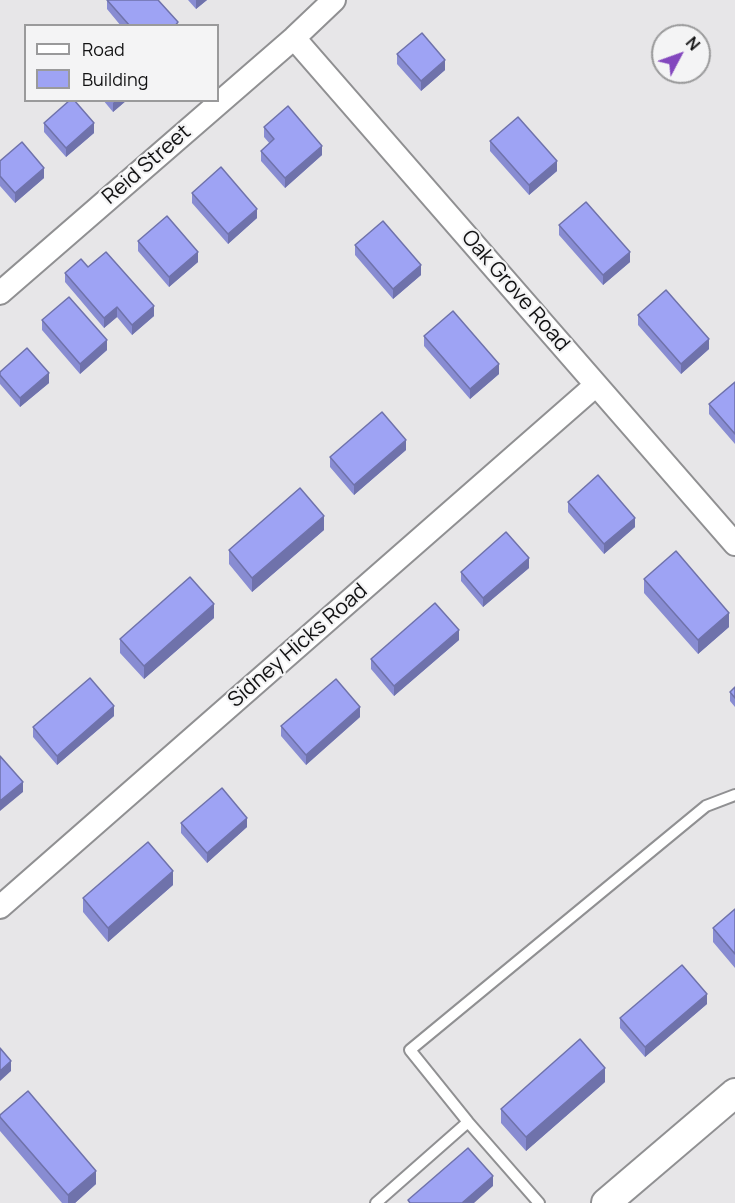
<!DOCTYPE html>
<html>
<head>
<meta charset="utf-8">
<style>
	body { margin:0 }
	#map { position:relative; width:735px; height:1203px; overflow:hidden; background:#e7e6e8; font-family:Manrope,sans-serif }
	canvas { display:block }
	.legend { position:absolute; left:24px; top:24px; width:195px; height:78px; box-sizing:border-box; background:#f4f4f5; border:2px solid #9a9a9b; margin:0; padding:8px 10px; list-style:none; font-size:18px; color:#121213 }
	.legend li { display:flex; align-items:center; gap:12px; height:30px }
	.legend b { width:30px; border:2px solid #9a9a9b }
	.north { position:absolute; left:651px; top:24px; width:60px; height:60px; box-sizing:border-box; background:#f4f4f5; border:2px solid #9a9a9b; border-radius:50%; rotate:49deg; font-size:16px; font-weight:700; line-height:24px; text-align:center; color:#121213 }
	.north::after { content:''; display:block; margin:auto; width:21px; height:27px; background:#8347be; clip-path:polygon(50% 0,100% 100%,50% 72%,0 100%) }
</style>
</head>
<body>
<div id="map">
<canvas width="735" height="1203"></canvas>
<ul class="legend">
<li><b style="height:8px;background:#fff"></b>Road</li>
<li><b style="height:16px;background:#9ea3f4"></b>Building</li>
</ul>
<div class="north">N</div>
</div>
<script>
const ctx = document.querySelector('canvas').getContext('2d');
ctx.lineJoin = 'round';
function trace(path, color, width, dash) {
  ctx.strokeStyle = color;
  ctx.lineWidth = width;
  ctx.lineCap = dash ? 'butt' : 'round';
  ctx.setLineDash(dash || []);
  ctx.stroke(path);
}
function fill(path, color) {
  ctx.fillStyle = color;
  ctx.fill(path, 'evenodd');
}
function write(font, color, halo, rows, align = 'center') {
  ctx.font = font + ' Manrope,sans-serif';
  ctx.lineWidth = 4.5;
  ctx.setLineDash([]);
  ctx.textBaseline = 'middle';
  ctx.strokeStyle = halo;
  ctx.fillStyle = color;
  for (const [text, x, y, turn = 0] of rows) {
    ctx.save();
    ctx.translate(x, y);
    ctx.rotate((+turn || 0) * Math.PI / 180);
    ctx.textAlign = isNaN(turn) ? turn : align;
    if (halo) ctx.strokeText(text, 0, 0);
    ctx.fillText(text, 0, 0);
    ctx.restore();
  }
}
const service = new Path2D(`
	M376,1203L468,1122
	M539,1203L468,1122L410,1050L706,806L735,795`);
const minor = new Path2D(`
	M294,38L735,544
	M0,293L294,38L334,0
	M0,907L596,385`);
const tertiary = new Path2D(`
	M606,1203L735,1093`);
const wall = new Path2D(`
	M107,0L178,26H121L107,9Z
	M188,0H207L196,9Z
	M397,54L445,70L421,91L397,64Z
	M103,100H127L113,112Z
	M44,123L94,133L66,157L44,132Z
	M264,127L322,155L285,188L261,161V151L270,144L264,137Z
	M490,141L557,171L529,195L490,151Z
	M0,161L44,178L15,203L0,186Z
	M192,193L257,218L228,244L192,203Z
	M559,225L630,262L603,285L559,235Z
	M138,241L198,262L169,287L138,251Z
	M355,245L421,275L393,299L355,255Z
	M88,267L154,316L132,335L117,317L104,328L65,282V273Z
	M638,315L709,349L681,374L638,325Z
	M42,320L107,350L80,374L42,330Z
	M424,336L499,374L470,399L424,346Z
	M0,372L49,383L20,407L0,384Z
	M735,382V444L709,414V404Z
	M406,450L354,495L330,467V457Z
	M568,502L635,527L604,554L568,512Z
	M324,530L252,592L229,564V550Z
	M529,568L483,607L461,581V572Z
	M644,579L729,627L698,654L644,593Z
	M214,618L144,679L120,653V639Z
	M459,640L394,696L371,669V659Z
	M735,687V707L730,701V692Z
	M114,716L57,765L33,737V727Z
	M360,717L306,765L281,736V726Z
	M181,823L247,827L207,863L181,833Z
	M173,885L108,942L83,912V898Z
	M735,909V968L713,942V928Z
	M707,1004L645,1057L620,1028V1018Z
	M605,1082L526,1151L501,1123V1109Z
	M0,1115L96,1184L75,1203H62L0,1131Z`);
const shadedWall = new Path2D(`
	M196,0H207L196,9Z
	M445,60V70L421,91V81Z
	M116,100H127L113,112V103Z
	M94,123V133L66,157V148Z
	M322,146V155L285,188V178Z
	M557,161V171L529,195V185Z
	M44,168V178L15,203V193Z
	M257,209V218L228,244V234Z
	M198,252V262L169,287V277Z
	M630,252V262L603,285V275Z
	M421,265V275L393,299V289Z
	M154,306V316L132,335V325Z
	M117,307V317L104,328V318Z
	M709,339V349L681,374V364Z
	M107,340V350L80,374V364Z
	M499,364V374L470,399V389Z
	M49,373V383L20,407V398Z
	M406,440V450L354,495V485Z
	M324,516V530L252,592V578Z
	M635,518V527L604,554V544Z
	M529,558V568L483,607V598Z
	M214,604V618L144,679V666Z
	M729,613V627L698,654V640Z
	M459,630V640L394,696V686Z
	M114,706V716L57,765V756Z
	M360,707V717L306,765V755Z
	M23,782V792L0,811V801Z
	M247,818V827L207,863V853Z
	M173,871V885L108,942V928Z
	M707,994V1004L645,1057V1047Z
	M11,1061V1071L0,1081V1071Z
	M605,1068V1082L526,1151V1137Z
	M96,1171V1184L75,1203H68V1195Z
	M493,1176V1186L474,1203H462Z`);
const building = new Path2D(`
	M107,0H158L178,22L175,26H130Z
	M422,33L445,60L421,81L397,54Z
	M70,100H74L94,123L66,148L44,123Z
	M288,106L322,146L285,178L261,151L274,139L264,127Z
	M518,117L557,161L529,185L490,141Z
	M22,142L44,168L15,193L0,176V161Z
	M221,167L257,209L228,234L192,193Z
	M586,202L630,252L603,275L559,225Z
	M167,216L198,252L169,277L138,241Z
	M383,221L421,265L393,289L355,245Z
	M106,252L154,306L132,325L117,307L104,318L65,273L81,259L88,267Z
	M666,290L709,339L681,364L638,315Z
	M69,297L107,340L80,364L42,320Z
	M453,311L499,364L470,389L424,336Z
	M27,348L49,373L20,398L0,375V372Z
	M735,382V434L709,404Z
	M382,412L406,440L354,485L330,457Z
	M598,475L635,518L604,544L568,502Z
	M300,488L324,516L252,578L229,550Z
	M506,532L529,558L483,598L461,572Z
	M676,551L729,613L698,640L644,579Z
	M190,577L214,604L144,666L120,639Z
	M435,603L459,630L394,686L371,659Z
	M90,678L114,706L57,756L33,727Z
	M336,679L360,707L306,755L281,726Z
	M735,687V698L730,692Z
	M0,756L23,782L0,801Z
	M222,788L247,818L207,853L181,823Z
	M148,842L173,871L108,928L83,898Z
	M735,909V954L713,928Z
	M682,965L707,994L645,1047L620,1018Z
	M580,1039L605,1068L526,1137L501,1109Z
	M0,1048L11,1061L0,1071Z
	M28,1091L96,1171L68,1195L0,1117V1115Z
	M468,1148L493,1176L462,1203H410L408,1200Z`);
const streetNames = [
	["Reid Street",147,165,-41],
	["Oak Grove Road",515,291,49],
	["Sidney Hicks Road",298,646,-41]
];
trace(service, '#909092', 14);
trace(minor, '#909092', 26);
trace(tertiary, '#909092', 32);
trace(service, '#fff', 10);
trace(minor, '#fff', 22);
trace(tertiary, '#fff', 28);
fill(wall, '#888cd2');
fill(shadedWall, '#6f72ab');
fill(building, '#9ea3f4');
trace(building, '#6f72ab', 1.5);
write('21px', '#121213', '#f4f4f5', streetNames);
</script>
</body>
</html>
